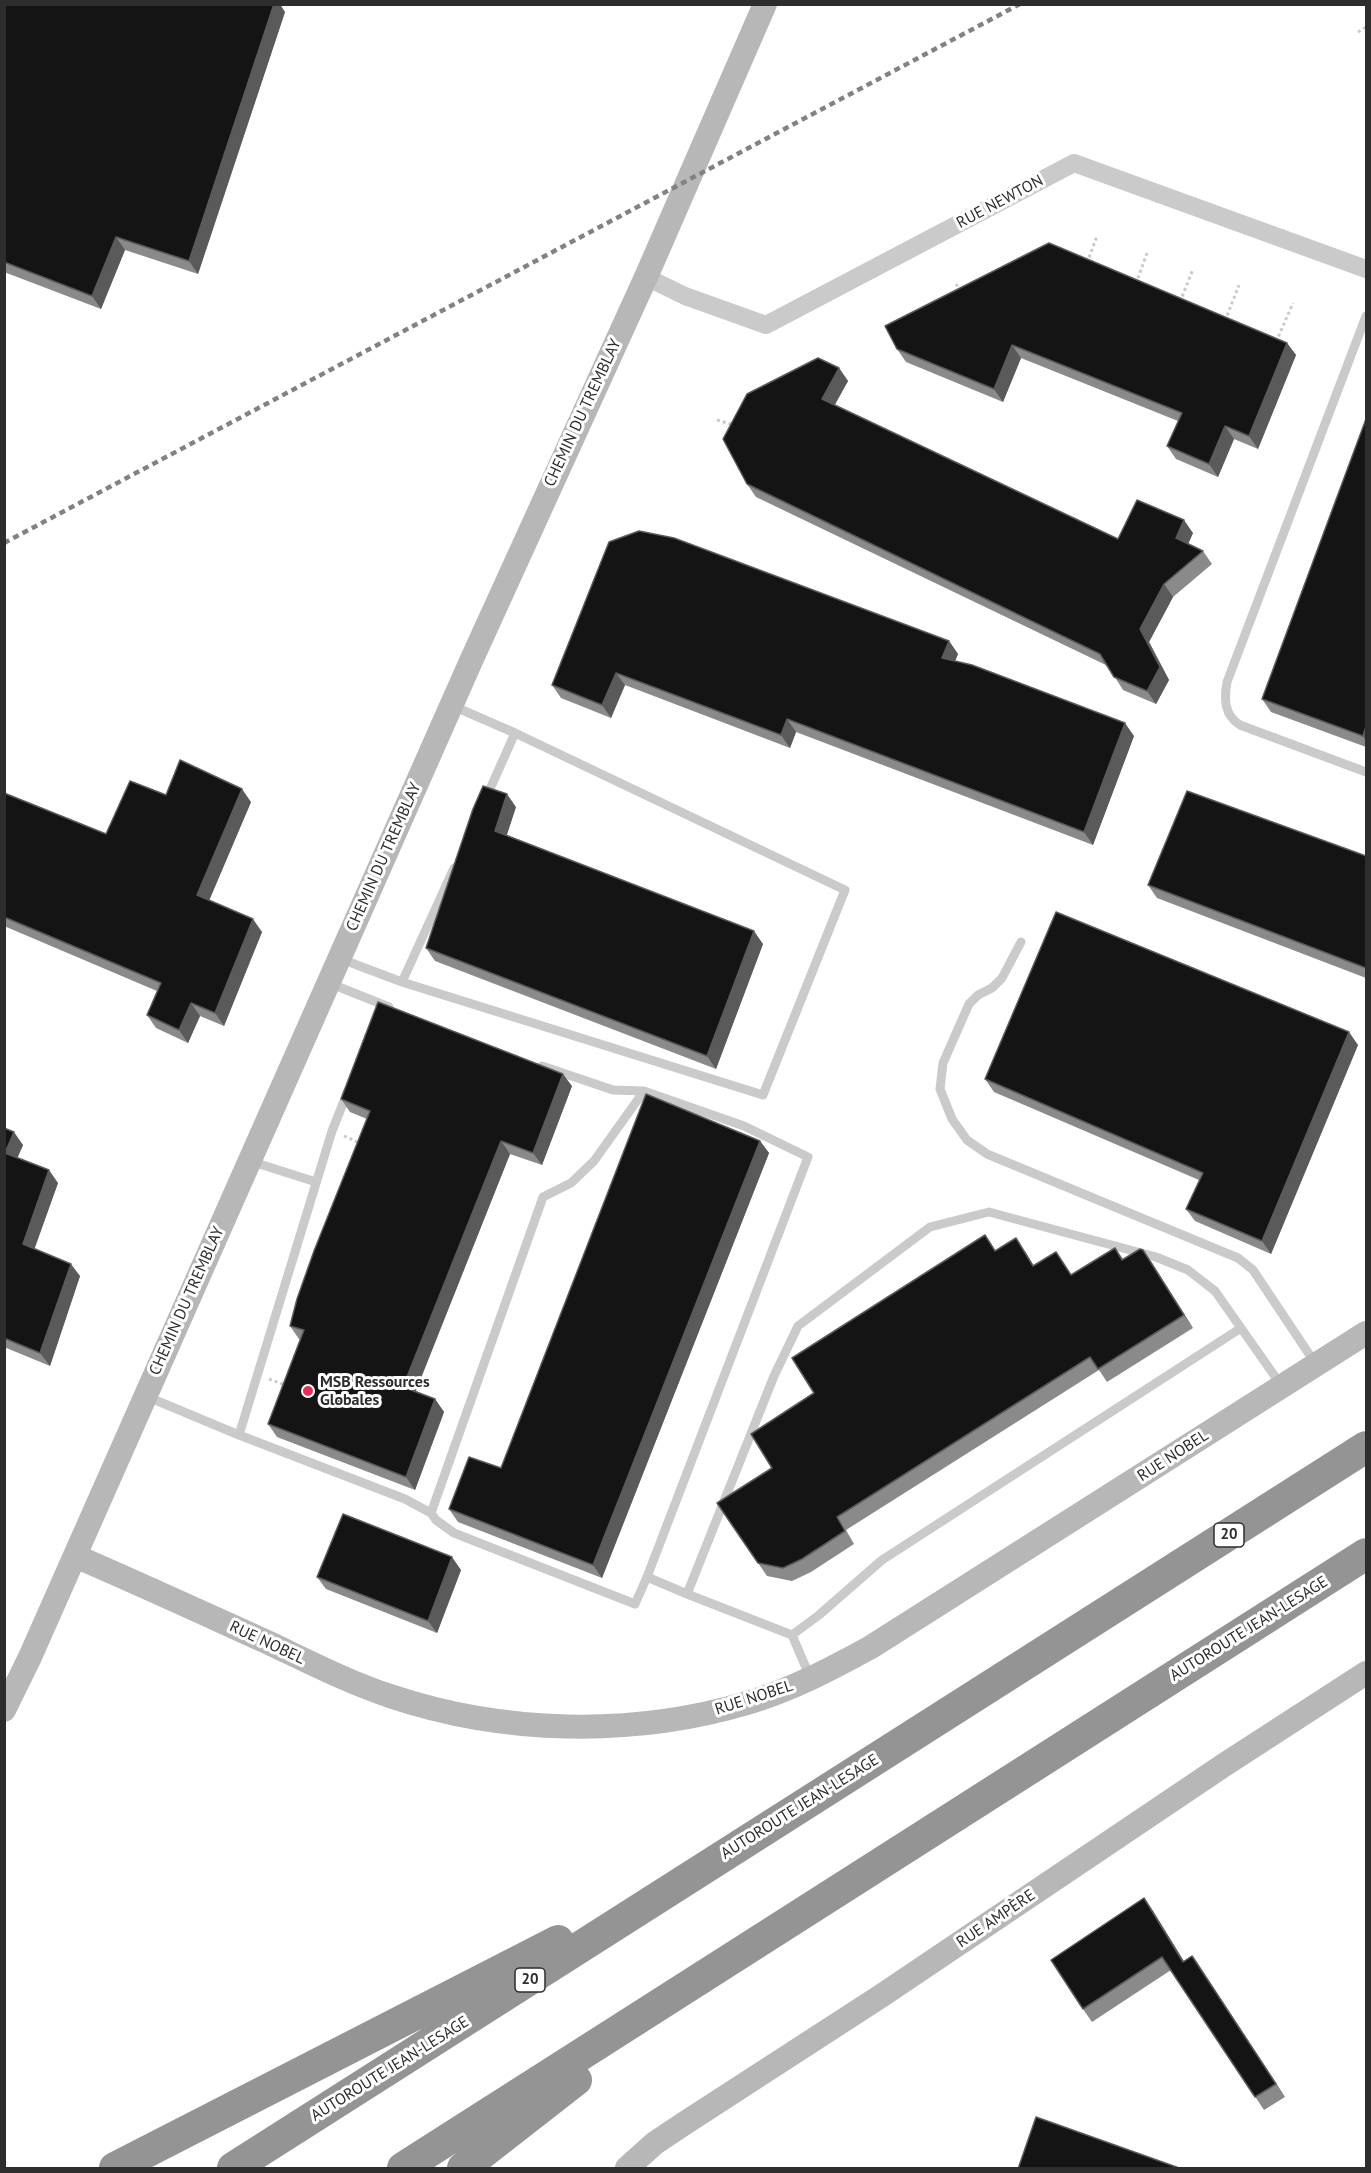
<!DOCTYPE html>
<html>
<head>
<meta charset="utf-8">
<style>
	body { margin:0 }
	#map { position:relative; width:1371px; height:2173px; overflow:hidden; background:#fff; font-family:"PT Sans",sans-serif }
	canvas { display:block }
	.frame { position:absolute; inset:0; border:6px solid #2d2d2d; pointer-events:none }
</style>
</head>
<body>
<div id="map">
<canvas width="1371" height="2173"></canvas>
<div class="frame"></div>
</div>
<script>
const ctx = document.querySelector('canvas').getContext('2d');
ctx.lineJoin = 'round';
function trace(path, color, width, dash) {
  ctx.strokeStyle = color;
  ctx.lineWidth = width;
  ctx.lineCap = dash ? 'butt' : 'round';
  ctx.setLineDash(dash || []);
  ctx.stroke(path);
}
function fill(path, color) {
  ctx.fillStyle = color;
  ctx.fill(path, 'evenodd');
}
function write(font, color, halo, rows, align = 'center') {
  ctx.font = font + ' "PT Sans",sans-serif';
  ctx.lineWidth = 6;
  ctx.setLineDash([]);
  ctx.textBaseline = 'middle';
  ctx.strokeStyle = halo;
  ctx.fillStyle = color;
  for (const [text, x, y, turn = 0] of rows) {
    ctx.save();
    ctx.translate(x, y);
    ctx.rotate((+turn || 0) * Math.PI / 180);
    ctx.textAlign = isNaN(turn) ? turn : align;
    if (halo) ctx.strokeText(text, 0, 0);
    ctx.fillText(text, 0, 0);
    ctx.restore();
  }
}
const path = new Path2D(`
	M1358,32L1366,27
	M1087,263L1097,236
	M956,284L960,290
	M1136,284L1147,253
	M1180,302L1193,269
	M1225,321L1239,285
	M1276,342L1293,303
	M717,420L734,425
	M344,1136L360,1143
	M269,1379L285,1385`);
const lane = new Path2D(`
	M1366,316L1227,682C1224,699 1224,715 1240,725L1366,772
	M453,706L515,733L486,798
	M1021,942L1002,978L992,988L978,995L969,1004L943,1063L940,1089L952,1119L967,1140L987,1154L1238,1258L1253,1270L1315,1363
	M341,959L402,982L454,868
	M402,982L763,1095L845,890L515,733
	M329,983L389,1007
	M542,1066L613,1090L644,1091
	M250,1161L316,1182
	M148,1397L239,1435L405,1499L431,1513
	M239,1435L332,1131L348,1091
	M647,1577L635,1604L454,1533L436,1520L431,1513L543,1197L571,1183L594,1161L644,1091L744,1126L808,1157L647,1577L687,1594
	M792,1635L819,1615L882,1560L1241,1328
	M810,1677L792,1635L687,1594L774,1376L798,1326L930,1227L989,1212L1156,1257L1188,1270L1215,1291L1281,1385`);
const street = new Path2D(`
	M646,277L685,296L766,325L1074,163L1366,269`);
const secondary = new Path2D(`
	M75,1556C140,1584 205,1614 269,1643C309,1662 348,1682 390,1696C503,1734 632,1737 747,1703C791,1690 831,1669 871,1647L1366,1333
	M4,1710L30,1657L471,661L646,277L765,4
	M627,2168L655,2143L685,2123L881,1996L1224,1765L1366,1673`);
const highway = new Path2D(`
	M115,2168L558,1941
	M233,2168L1366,1447
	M403,2168L1366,1554
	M463,2168L576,2080`);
const rail = new Path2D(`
	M4,543L1020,4`);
const wall = new Path2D(`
	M4,4L285,12L198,274L125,250L101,309L4,272Z
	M885,326L1287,343L1296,355L1258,449L1234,439L1218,477L1176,459L1167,446L1178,421L1021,358L1003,402L906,362L897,349Z
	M839,368L848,381L835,405L1118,539L1193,533L1188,544L1203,551L1212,564L1173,597L1149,642L1169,680L1156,704L1123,690L1108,666L756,497L747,484Z
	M1366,419V747L1271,712L1262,699Z
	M609,542L949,641L958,654L955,661L1134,736L1093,845L796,732L790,748L625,685L611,718L561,698L552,685Z
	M4,793L106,834L166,795L251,802L209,900L262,932L224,1026L200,1016L188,1043L156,1028L147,1015L157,991L4,926Z
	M516,807L506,836L763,944L716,1069L435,961L426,948Z
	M1366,856V978L1157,898L1148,885Z
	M1358,1045L1271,1254L1195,1221L1186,1209L1199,1180L994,1092L985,1079Z
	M572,1086L542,1165L510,1154L416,1391L435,1399L444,1412L415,1490L277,1437L268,1424L300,1339H299L290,1326L367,1119L350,1112L341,1099Z
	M4,1128L23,1145L17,1158L58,1183L34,1248L80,1276L50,1366L4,1347Z
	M760,1141L769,1153L602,1578L458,1522L449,1509L501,1468Z
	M1115,1248L1123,1259L1143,1250L1193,1328L1107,1382L1099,1370L846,1530L854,1544L811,1572L792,1581L767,1576L717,1503L772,1468L995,1251H1025L1034,1266L1071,1275Z
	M461,1570L437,1633L326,1589L317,1577Z
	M1144,1898L1153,1911L1184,1961L1193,1956L1285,2097L1264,2110L1171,1970L1092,2022L1083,2009Z`);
const shadedWall = new Path2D(`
	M274,4H280L285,12L198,274L189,261Z
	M116,237L125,250L101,309L92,296Z
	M1287,343L1296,355L1258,449L1249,436Z
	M1012,345L1021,358L1003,402L994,389Z
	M839,368L848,381L831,411L822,399Z
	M1225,426L1234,439L1218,477L1209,464Z
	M1184,520L1193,533L1185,551L1176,538Z
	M1164,584L1173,597L1149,642L1169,680L1156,704L1147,691L1140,629Z
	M949,641L958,654L951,671L942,658Z
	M616,673L625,685L611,718L602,705Z
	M787,719L796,732L790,748L781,735Z
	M1125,723L1134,736L1093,845L1084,832Z
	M1366,726V741L1363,736Z
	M242,789L251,802L206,908L197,895Z
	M507,794L516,807L504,844L495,831Z
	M253,919L262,932L224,1026L215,1013Z
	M754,931L763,944L716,1069L707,1056Z
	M191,1003L200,1016L188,1043L179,1030Z
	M1349,1032L1358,1045L1271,1254L1262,1241Z
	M563,1074L572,1086L542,1165L533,1153Z
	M14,1132L23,1145L14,1166L5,1153Z
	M501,1141L510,1154L412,1400L403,1387Z
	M760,1141L769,1153L602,1578L593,1565Z
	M49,1170L58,1183L32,1256L23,1244Z
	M1143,1250L1152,1263L1193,1328L1184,1315Z
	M71,1264L80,1276L50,1366L40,1353Z
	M435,1399L444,1412L415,1490L406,1477Z
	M452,1557L461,1570L437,1633L428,1621Z
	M1144,1898L1153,1911L1192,1975L1183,1962Z
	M1192,1956L1201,1969L1285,2097L1276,2084Z`);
const building = new Path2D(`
	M4,4H274L189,261L116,237L92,296L4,262Z
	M1049,243L1287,343L1249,436L1225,426L1209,464L1167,446L1182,413L1012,345L994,389L897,349L885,326Z
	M818,358L839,368L822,399L1118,539L1137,500L1184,520L1176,538L1203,551L1164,584L1140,629L1160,667L1147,691L1114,677L1100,654L747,484L723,439L747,394Z
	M1366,419V726L1363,736L1262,699Z
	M639,531L674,538L949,641L942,658L972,665L1125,723L1084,832L787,719L781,735L616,673L602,705L552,685L609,542Z
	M180,760L242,789L197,895L253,919L215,1013L191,1003L179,1030L147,1015L161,983L4,917V793L106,834L130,781L166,795Z
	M483,786L507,794L495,831L754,931L707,1056L426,948L473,809Z
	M1187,791L1366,856V968L1148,885Z
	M1056,912L1349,1032L1262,1241L1186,1209L1203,1173L985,1079Z
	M378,1002L563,1074L533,1153L501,1141L403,1387L435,1399L406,1477L268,1424L304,1330L290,1326L297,1299L314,1251L370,1111L341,1099Z
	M646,1094L760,1141L593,1565L449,1509L469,1457L501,1468Z
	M4,1128L14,1132L5,1153L49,1170L23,1244L71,1264L40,1353L4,1338Z
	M985,1235L995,1251L1016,1238L1033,1266L1056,1252L1071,1275L1115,1248L1122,1260L1140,1249L1143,1250L1184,1315L1098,1369L1090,1357L837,1517L845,1531L802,1559L783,1568L758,1563L717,1503L772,1468L751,1434L814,1393L792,1358Z
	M343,1514L452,1557L428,1621L317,1577Z
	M1144,1898L1183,1962L1192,1956L1276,2084L1255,2097L1162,1957L1083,2009L1051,1960Z
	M1036,2117L1182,2169H1018Z`);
const markers = [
	[308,1391,6,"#e23058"]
];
const shields = [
	[1229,1535,30],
	[530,1980,30]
];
const shieldNames = [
	["20",1229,1535],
	["20",530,1980]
];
const streetNames = [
	["RUE NEWTON",1000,202,-28],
	["CHEMIN DU TREMBLAY",583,413,-65],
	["CHEMIN DU TREMBLAY",384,857,-66],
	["CHEMIN DU TREMBLAY",187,1301,-66],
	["RUE NOBEL",1173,1456,-33],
	["AUTOROUTE JEAN-LESAGE",1249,1629,-32],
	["RUE NOBEL",267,1643,25],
	["RUE NOBEL",754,1698,-18],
	["AUTOROUTE JEAN-LESAGE",800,1807,-32],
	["RUE AMPÈRE",996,1919,-34],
	["AUTOROUTE JEAN-LESAGE",390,2069,-32]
];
const poiNames = [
	["MSB Ressources",320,1382],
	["Globales",320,1400]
];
trace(path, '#cacaca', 3, [3, 3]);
trace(lane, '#cacaca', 9);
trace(street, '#cacaca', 18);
trace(secondary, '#b7b7b7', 24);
trace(highway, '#949494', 32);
trace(rail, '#828282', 4.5, [6, 4.5]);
fill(wall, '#8a8a8a');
fill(shadedWall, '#5a5a5a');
fill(building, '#141414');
trace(building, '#5a5a5a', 1.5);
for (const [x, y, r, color] of markers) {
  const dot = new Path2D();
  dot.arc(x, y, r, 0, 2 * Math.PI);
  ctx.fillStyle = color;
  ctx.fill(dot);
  trace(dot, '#fff', 2);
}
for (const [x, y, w] of shields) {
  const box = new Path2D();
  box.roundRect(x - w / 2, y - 12, w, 24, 4.5);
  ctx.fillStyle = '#fff';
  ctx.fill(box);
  trace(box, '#2d2d2d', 1.5);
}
write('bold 15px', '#2d2d2d', null, shieldNames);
write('16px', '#2d2d2d', '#fff', streetNames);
write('bold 16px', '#2d2d2d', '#fff', poiNames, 'left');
</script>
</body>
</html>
